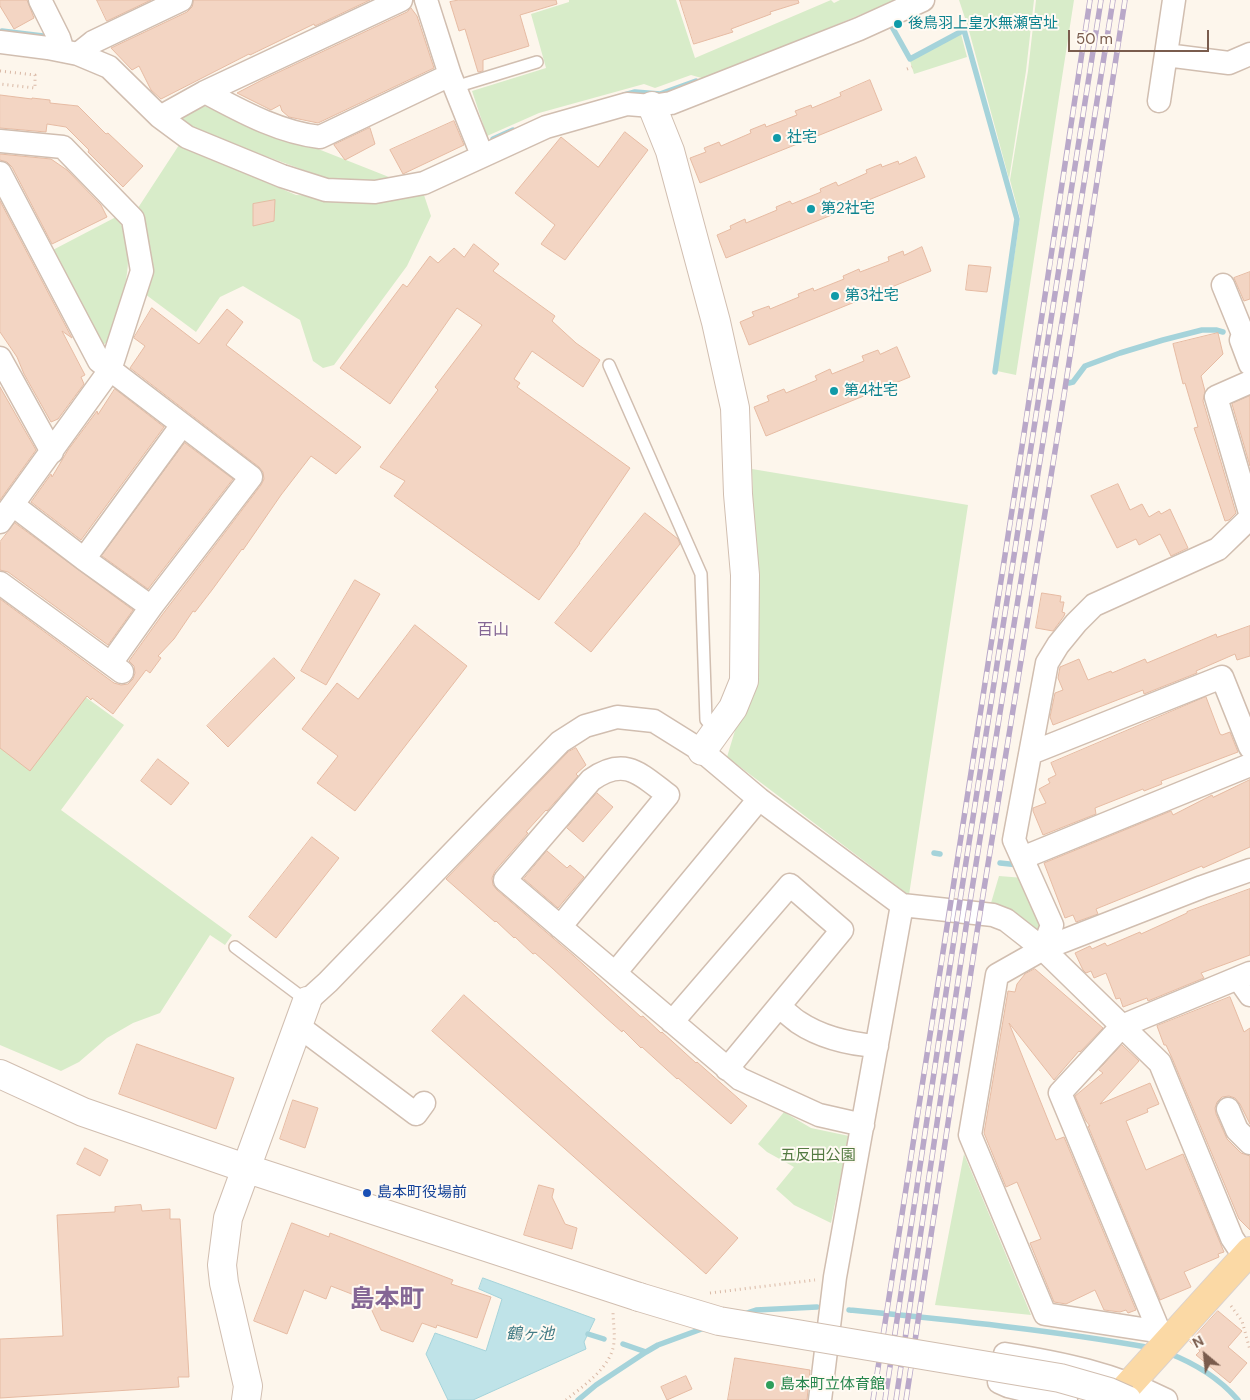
<!DOCTYPE html>
<html>
<head>
<meta charset="utf-8">
<style>
	body { margin:0 }
	#map { position:relative; width:1250px; height:1400px; overflow:hidden; background:#fdf6ec; font-family:"DM Sans",sans-serif }
	canvas { display:block }
	.north { position:absolute; left:1180px; top:1330px; width:50px; height:50px; -webkit-text-stroke:4px #fffaf3; paint-order:stroke; rotate:332deg; font-size:14px; font-weight:700; line-height:20px; text-align:center; color:#7a5c4d }
	.north::after { content:''; display:block; margin:auto; width:18px; height:22px; background:#7a5c4d; clip-path:polygon(50% 0,100% 100%,50% 72%,0 100%) }
	.scale { position:absolute; left:1068px; top:30px; width:141px; height:22px; box-sizing:border-box; border:2px solid #7a5c4d; border-top:0; padding-left:6px; font-size:15px; line-height:18px; white-space:nowrap; color:#7a5c4d; -webkit-text-stroke:4px #fffaf3; paint-order:stroke }
</style>
</head>
<body>
<div id="map">
<canvas width="1250" height="1400"></canvas>
<div class="north">N</div>
<div class="scale">50 m</div>
</div>
<script>
const ctx = document.querySelector('canvas').getContext('2d');
ctx.lineJoin = 'round';
function fill(path, color) {
  ctx.fillStyle = color;
  ctx.fill(path, 'evenodd');
}
function trace(path, color, width, dash) {
  ctx.strokeStyle = color;
  ctx.lineWidth = width;
  ctx.lineCap = dash ? 'butt' : 'round';
  ctx.setLineDash(dash || []);
  ctx.stroke(path);
}
function write(font, color, halo, rows, align = 'center') {
  ctx.font = font + ' "DM Sans","Noto Sans JP",sans-serif';
  ctx.lineWidth = 4;
  ctx.setLineDash([]);
  ctx.textBaseline = 'middle';
  ctx.strokeStyle = halo;
  ctx.fillStyle = color;
  for (const [text, x, y, turn = 0] of rows) {
    ctx.save();
    ctx.translate(x, y);
    ctx.rotate((+turn || 0) * Math.PI / 180);
    ctx.textAlign = isNaN(turn) ? turn : align;
    if (halo) ctx.strokeText(text, 0, 0);
    ctx.fillText(text, 0, 0);
    ctx.restore();
  }
}
const green = new Path2D(`
	M569,0H676L695,58L831,0L834,3L840,0H896L705,79L691,75L655,88L644,84L539,113L487,136L472,91L546,68L531,14L569,2Z
	M959,0H1034L1026,71L1009,179L968,27Z
	M1036,0H1074L1016,375L997,371L1020,218L1010,180L1028,71Z
	M961,34L967,57L914,74L910,61Z
	M200,105L227,113L394,179L367,183L331,180L194,130L177,117Z
	M179,145L296,195L325,196L422,189L431,216L407,266L334,365L323,368L313,361L300,320L243,286L220,297L196,332L145,294L136,211Z
	M116,217C120,223 126,231 127,238C132,275 120,309 107,342L103,345L49,252Z
	M752,469L968,505L909,895L727,757L743,704L756,590Z
	M0,635L124,725L61,810L232,935L225,945L210,935L160,1013L133,1023L107,1038L79,1062L61,1071L0,1045Z
	M999,876L1024,878L1043,920L1039,929L1034,931C1021,919 1010,906 991,903Z
	M784,1112L811,1128L849,1136L831,1223L794,1205L776,1189L794,1167L767,1152L758,1144Z
	M964,1154L1031,1315L935,1305Z`);
const water = new Path2D(`
	M483,1278L595,1319L584,1342L586,1349L473,1400H448L426,1354L435,1333L486,1351L502,1299L479,1289Z`);
const stream = new Path2D(`
	M886,27L891,25L910,59L964,30L1017,219L995,372
	M2,31L43,36
	M624,95L635,92L660,94L696,81
	M493,139L513,130
	M1069,383L1073,382L1085,366L1120,353L1163,340L1202,330H1216L1223,332
	M934,853L940,854
	M1000,863L1019,865
	M849,1310C950,1320 1052,1330 1152,1348
	M744,1314L756,1310L817,1307
	M588,1334L604,1339
	M623,1344L646,1352L658,1345L707,1327
	M1168,1353C1194,1363 1220,1379 1238,1400
	M578,1400L596,1385L646,1352`);
const building = new Path2D(`
	M0,0H27L34,18L14,29L0,6Z
	M97,0H151L107,21Z
	M194,0H370L315,26L314,24L250,55L249,54L161,99L151,90L139,66L132,70L111,48L187,12L192,7Z
	M459,0H556L557,4L520,15L529,46L483,60V71L478,72L465,29L459,31L450,2Z
	M680,0H798L799,3L770,12L771,14L731,29L733,32L694,44Z
	M411,8L417,16L434,68L318,123L289,117L282,111L280,105L271,110L237,93L264,79L407,12Z
	M870,80L882,110L700,183L690,158L706,152L704,148L719,142L721,146L751,133L750,130L765,124L766,127L797,115L795,111L811,105L812,108L841,96L840,93Z
	M0,95L32,99V98L50,100V103L78,106L106,134L108,133L143,166L123,187L88,152L89,150L66,127L47,124L46,132L0,128Z
	M454,121L464,145L403,174L390,150Z
	M370,128L375,144L345,160L334,145Z
	M625,132L648,150L565,260L541,244L555,225L515,193L561,137L598,167Z
	M0,154L51,159L67,170L101,205L107,217L52,244L12,167L7,162L0,160Z
	M916,157L925,177L726,258L717,235L731,229L730,226L745,219L746,223L777,210L776,207L790,201L792,204L821,192L820,189L836,182L838,186L867,173L866,170L881,164L882,167L898,161L899,164Z
	M275,200L274,221L253,226V204Z
	M0,201L72,338L62,331L85,375L81,377L84,384L58,419L51,422L24,374L17,357L0,332Z
	M474,244L499,264L493,271L555,316L552,321L576,343L600,360L583,387L532,351L514,379L520,383L517,387L630,468L579,543H580L539,600L394,496L405,481L380,467L438,390L435,387L482,325L457,308L390,404L340,368L403,284L407,287L430,256L438,263L454,248L464,257Z
	M922,247L931,271L749,345L740,322L754,316L752,312L769,306L770,309L799,297L798,294L813,288L814,291L844,279L843,276L859,269L860,272L889,261L888,257L903,251L904,255Z
	M969,265L991,267L987,292L966,290Z
	M1250,272V299L1244,301L1234,278Z
	M152,308L199,344L227,309L243,322L226,345L361,447L336,474L311,456L281,495L243,550L242,549L212,590L195,612L193,611L174,639L158,656L161,658L150,673L146,670L113,714L92,698L91,700L87,696L30,771L0,748V599L114,683L121,685L128,684L133,679L135,673L134,666L129,661L162,615L261,485L264,479L263,472L259,467L130,368L145,346L134,338Z
	M1218,333L1223,354L1201,376L1205,391L1203,401L1236,513L1229,520L1225,521L1194,428L1198,427L1185,383L1183,384L1173,344Z
	M897,347L910,377L766,436L754,407L769,401L767,396L784,389L786,393L817,380L815,376L830,369L832,374L864,361L862,356L878,350L880,354Z
	M0,387L36,450L0,500Z
	M115,389L164,427L81,540L31,502L51,474L52,477L68,450L97,411L98,414Z
	M1250,396V466L1232,404Z
	M185,443L233,479L148,589L102,556Z
	M1118,484L1130,510L1142,504L1149,517L1159,511L1161,514L1170,509L1188,548L1171,556L1160,534L1139,545L1136,539L1117,548L1091,496Z
	M645,513L678,539L680,544L591,652L555,623Z
	M15,523L133,610L108,645L8,572L0,570V542Z
	M355,580L380,594L326,685L301,671Z
	M1042,593L1061,596L1060,602H1064L1062,612L1065,613L1064,616L1053,631L1036,628Z
	M415,625L467,666L355,811L317,783L338,756L302,729L337,683L358,699Z
	M1250,626V656L1237,660L1235,654L1196,671L1197,673L1144,694L1143,690L1053,725L1050,717L1055,693L1063,690L1058,678L1060,667L1079,659L1088,680L1111,671L1112,673L1145,659L1147,663L1216,634L1217,637Z
	M274,658L295,678L228,747L207,726Z
	M1206,697L1220,734L1222,735L1230,732L1238,752L1161,781L1162,784L1144,791L1143,789L1095,808L1096,814L1043,835L1033,811V808L1046,803L1039,789L1050,783L1048,779L1056,775L1051,763Z
	M576,748L586,765L576,774L578,776L547,811L546,810L526,832L528,833L495,871L492,878L493,885L497,890L574,956L641,1017L643,1016L661,1033L662,1032L696,1063L697,1062L747,1106L731,1124L678,1078L677,1079L642,1047L641,1048L623,1030L622,1032L604,1016L552,968L535,953L533,954L515,937L514,938L496,921L495,922L446,879L568,752Z
	M158,759L189,783L171,805L141,781Z
	M1250,780V847L1203,868L1202,866L1096,909L1098,914L1076,922L1073,915L1065,918L1044,863L1171,811L1173,815L1212,795L1213,797Z
	M597,793L613,807L583,842L567,828Z
	M312,837L339,858L276,938L249,917Z
	M547,851L567,868L570,865L584,877L558,908L524,879Z
	M1250,889V955L1201,973L1204,978L1148,1001L1147,998L1123,1007L1120,998L1116,999L1106,973L1094,978L1091,971L1086,973L1083,970L1075,953L1090,946L1092,949L1105,943L1107,946L1140,932L1141,934L1187,913V912Z
	M1035,969L1103,1028L1080,1052L1079,1051L1054,1080L1009,1023L1056,1140L1064,1137L1136,1310L1128,1313L1126,1310L1120,1312L1104,1310L1095,1290L1066,1304L1054,1302L1030,1243L1041,1239L1017,1182L1006,1187L984,1133L1008,991L1015,992L1017,984L1025,974Z
	M464,995L738,1238L706,1274L432,1031Z
	M1230,997L1244,1032L1250,1028V1124L1240,1104L1235,1098L1229,1096L1222,1097L1217,1102L1215,1108L1216,1114L1227,1139L1241,1153L1250,1156V1230L1239,1219L1172,1058L1166,1045H1164L1157,1026Z
	M137,1044L234,1078L216,1129L119,1094Z
	M1122,1045L1139,1061L1100,1104L1150,1083L1159,1104L1147,1109L1148,1112L1126,1121L1146,1170L1183,1154L1224,1252L1218,1254L1219,1257L1184,1272L1191,1287L1160,1300L1088,1126H1090L1086,1121L1075,1096L1103,1073L1099,1070Z
	M293,1100L318,1108L305,1148L280,1139Z
	M85,1148L108,1160L100,1176L77,1164Z
	M539,1185L554,1189L552,1197L565,1224L577,1228L572,1249L524,1235Z
	M141,1205L142,1211L170,1209V1219H180L189,1377H178L179,1387L0,1398V1339L63,1336L57,1215L115,1212V1207Z
	M292,1223L329,1237L330,1233L453,1280L451,1284L491,1297L477,1338L437,1325L436,1328L422,1323L413,1342L381,1330L367,1300L331,1286L326,1299L304,1290L287,1334L254,1321Z
	M1218,1311L1242,1331L1228,1347L1247,1363L1230,1383L1196,1355L1200,1351L1190,1342Z
	M735,1358L810,1370L807,1400H728Z
	M686,1376L692,1389L667,1400L661,1387Z`);
const path = new Path2D(`
	M907,69L912,67
	M0,71L35,75V88L0,84
	M710,1293L815,1280
	M1231,1306L1242,1321L1250,1350
	M566,1400C584,1385 612,1367 614,1342C615,1332 613,1321 613,1311`);
const service = new Path2D(`
	M455,87L537,62
	M609,365L701,574L706,720L718,730
	M235,947L307,1001`);
const minor = new Path2D(`
	M40,0L59,38L63,51
	M426,0L450,75L482,155
	M0,42L48,48L78,54L109,67L160,117L187,137L282,176L326,190L375,192L424,183L546,127L627,104L652,106L671,103L859,29L923,0
	M78,54L93,42L181,0
	M1166,55L1229,63L1250,54
	M205,92C241,111 278,132 320,137L450,75
	M1159,101L1174,0
	M160,117L205,92L401,0
	M0,141L63,147L133,219L142,271L110,370L0,522
	M0,173L99,361L251,477L151,607L111,663
	M1223,285L1243,334L1241,340L1250,364
	M0,358L52,452
	M1250,382L1216,397L1250,513
	M13,505L84,559L151,607
	M84,559L182,425
	M0,583L122,672
	M1031,753L1222,677L1250,747
	M1022,858L1250,765
	M560,927L668,795C640,774 625,756 591,780L505,880L740,1079L819,1115L863,1125
	M1043,949L1052,925L1014,840L1047,663L1058,645L1076,623L1094,605L1218,549L1250,518
	M615,973L759,799
	M1238,978L1250,995
	M307,1001L328,982L560,742L585,726L617,717L654,721L702,751L759,799L902,905L993,915L1006,920L1043,949L1160,1063L1232,1238L1244,1256
	M779,1007C785,1011 791,1017 798,1022C822,1038 849,1044 877,1046
	M672,1022L790,885L842,930L727,1069
	M297,1025L416,1114L424,1103
	M1228,1109L1237,1130L1250,1143
	M1159,1331L1060,1093L1122,1026L1250,973
	M1175,1334L1045,1314L970,1135L997,975L1043,949L1202,887L1250,870
	M820,1400L835,1277L902,905
	M1066,1400L1008,1386L999,1382L1005,1354C1062,1363 1114,1374 1166,1400`);
const tertiary = new Path2D(`
	M652,106L670,151L716,322L735,408L738,494L745,575L744,681L733,708L702,751
	M0,1074L83,1112L245,1168L639,1297
	M246,1400L248,1386L224,1283L222,1265L228,1218L307,1001`);
const primary = new Path2D(`
	M1115,1400L1250,1251`);
const rail = new Path2D(`
	M873,1400C946,933 1020,467 1090,0
	M885,1400L956,926L1101,0
	M896,1400L966,927L1113,0
	M906,1400L977,932L1062,408L1125,0`);
const tertiaryBridge = new Path2D(`
	M639,1297L719,1321L1060,1378L1109,1392L1127,1400`);
const markers = [
	[898,24,5,"#0f9aa8"],
	[777,138,5,"#0f9aa8"],
	[811,209,5,"#0f9aa8"],
	[835,296,5,"#0f9aa8"],
	[834,391,5,"#0f9aa8"],
	[367,1193,5,"#1a4fb4"],
	[770,1385,5,"#2e9e5b"]
];
const cultureNames = [
	["後鳥羽上皇水無瀬宮址",908,24],
	["社宅",787,138],
	["第2社宅",821,209],
	["第3社宅",845,296],
	["第4社宅",844,391]
];
const parkNames = [
	["五反田公園",818,1156]
];
const transitNames = [
	["島本町役場前",377,1193]
];
const leisureNames = [
	["島本町立体育館",780,1385]
];
const neighbourhoodNames = [
	["百山",493,631]
];
const waterNames = [
	["鶴ヶ池",530,1335]
];
const townNames = [
	["島本町",387,1300]
];
fill(green, '#d8ecc9');
fill(water, '#bfe3e8');
trace(water, '#a5d3da', 1);
trace(stream, '#a5d3da', 5.5);
fill(building, '#f3d5c3');
trace(building, '#e6bba3', 1);
trace(service, '#d1beb0', 14);
trace(minor, '#d1beb0', 25);
trace(tertiary, '#d1beb0', 30);
trace(primary, '#dad1cd', 30);
trace(path, '#d9b8a5', 3, [1, 4]);
trace(service, '#fff', 11);
trace(minor, '#fff', 22);
trace(tertiary, '#fff', 28);
trace(primary, '#fbd9a5', 28);
trace(rail, '#b9a8c9', 5.5);
trace(rail, '#fffaf3', 4, [11]);
trace(tertiaryBridge, '#d1beb0', 30, []);
trace(tertiaryBridge, '#fff', 28);
for (const [x, y, r, color] of markers) {
  const dot = new Path2D();
  dot.arc(x, y, r, 0, 2 * Math.PI);
  ctx.fillStyle = color;
  ctx.fill(dot);
  trace(dot, '#fffaf3', 2);
}
write('15px', '#0d838f', '#fffaf3', cultureNames, 'left');
write('15px', '#537a41', '#fffaf3', parkNames);
write('15px', '#164399', '#fffaf3', transitNames, 'left');
write('15px', '#27864d', '#fffaf3', leisureNames, 'left');
write('16px', '#846695', '#fffaf3', neighbourhoodNames);
write('italic 16px', '#437c86', '#fffaf3', waterNames);
write('bold 25px', '#846695', '#fffaf3', townNames);
</script>
</body>
</html>
